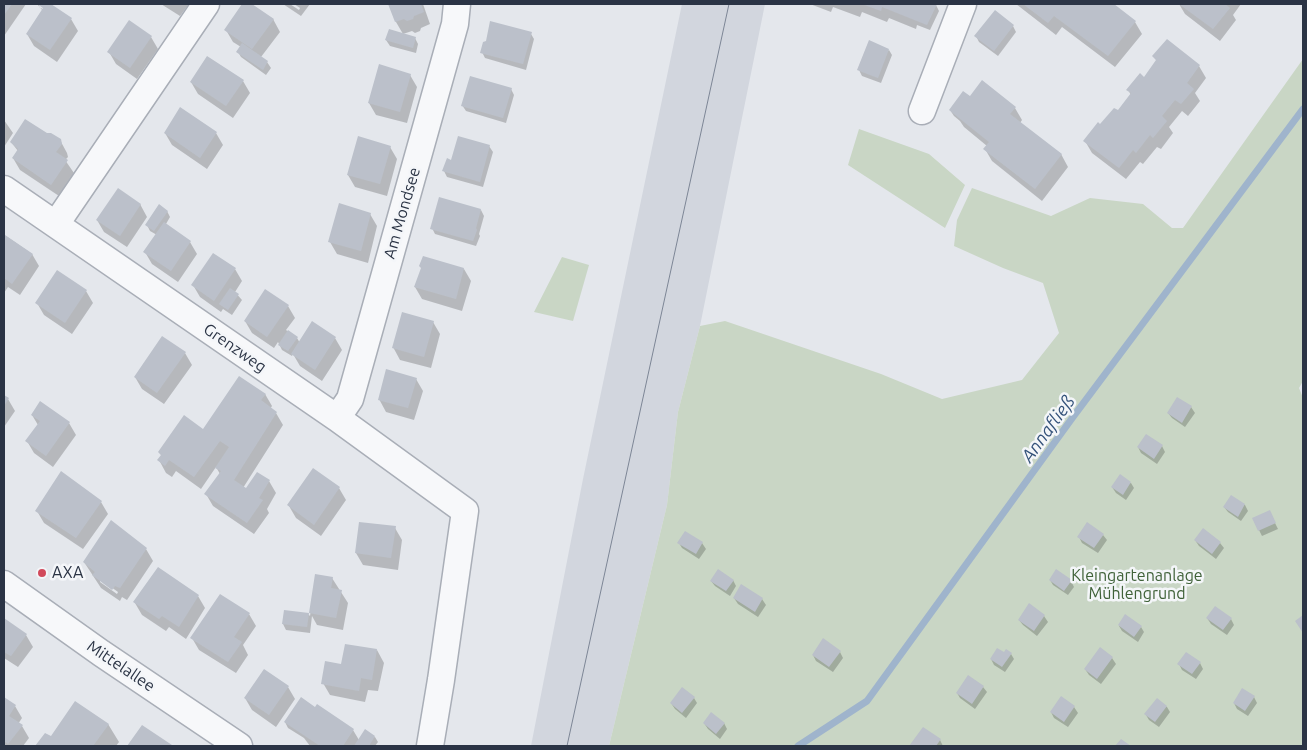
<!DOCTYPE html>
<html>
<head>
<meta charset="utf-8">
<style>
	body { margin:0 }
	#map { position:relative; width:1307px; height:750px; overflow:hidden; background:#e4e7ec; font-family:Ubuntu,sans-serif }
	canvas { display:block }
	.frame { position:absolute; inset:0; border:5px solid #2b3445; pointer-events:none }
</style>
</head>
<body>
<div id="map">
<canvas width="1307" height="750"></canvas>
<div class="frame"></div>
</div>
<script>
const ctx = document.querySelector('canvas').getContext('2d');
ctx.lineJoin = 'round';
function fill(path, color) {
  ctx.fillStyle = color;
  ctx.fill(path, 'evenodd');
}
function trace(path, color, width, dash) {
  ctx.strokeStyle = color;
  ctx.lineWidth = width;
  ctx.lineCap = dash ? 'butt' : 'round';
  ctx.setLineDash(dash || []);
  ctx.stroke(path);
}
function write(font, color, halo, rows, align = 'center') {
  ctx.font = font + ' Ubuntu,sans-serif';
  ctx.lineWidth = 5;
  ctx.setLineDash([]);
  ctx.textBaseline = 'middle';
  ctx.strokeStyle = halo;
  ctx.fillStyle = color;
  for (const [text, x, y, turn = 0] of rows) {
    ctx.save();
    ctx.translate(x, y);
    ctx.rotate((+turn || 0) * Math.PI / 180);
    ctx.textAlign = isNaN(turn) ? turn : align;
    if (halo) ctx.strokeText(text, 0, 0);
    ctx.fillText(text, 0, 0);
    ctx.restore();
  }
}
const built = new Path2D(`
	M682,4H765L700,326L678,412L667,505L609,746H531L583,479Z`);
const green = new Path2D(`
	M1303,59V381L1299,388L1303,398V746H609L667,505L678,412L700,326L725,321L881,374L942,399L1022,380L1059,333L1043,283L1003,268L954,246L957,220L972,188L1051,216L1090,198L1143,204L1172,228H1183Z
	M859,129L929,154L965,185L945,228L848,165Z
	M562,257L589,265L573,321L534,312Z`);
const shadow = new Path2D(`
	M4,4H26L4,36Z
	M37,4H53L52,6L71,19L78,31L57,62L34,46L27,34L43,11ZM39,4L48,12L39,7Z
	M161,4H189L180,16Z
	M244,4H250L273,19L280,32L261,57L267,62L271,68L266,75L241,57L238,52L241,47L233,42L226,30Z
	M283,4H290L299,10L300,8L294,4H310L301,16Z
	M389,4H423L430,24L421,28L420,31L415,33L412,31L403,34L396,22Z
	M810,4H932L936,5L939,11L930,30L917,25L916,29L889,18L887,22L862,12L860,17L833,7L831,12Z
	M1016,4H1112L1135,22L1142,34L1115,67L1062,27L1056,35Z
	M1179,4H1241L1233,15L1236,20L1220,41L1185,14Z
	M1013,26L1016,32L998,56L979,42L976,36Z
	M531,34L534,39L526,70L485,58L482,52Z
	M151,37L158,49L137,79L116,64L109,52Z
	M415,38L418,44L416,53L390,46L386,40Z
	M889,50L892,55L881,83L862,76L859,70Z
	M1154,57L1199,66L1206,78L1195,93L1200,101L1188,116L1182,111L1169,127L1173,133L1161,149L1157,147L1143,164L1140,162L1126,179L1092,153L1085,141L1118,112L1131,95L1128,90L1144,78L1157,61Z
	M410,75L417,87L407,123L376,115L369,103Z
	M243,81L250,93L233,118L198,94L191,82Z
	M511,89L514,95L506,123L466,111L462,105Z
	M969,96L1015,108L1022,120L1020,123L1061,154L1068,167L1042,201L992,161L985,149L987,146L964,127L960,121L954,116L950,110Z
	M4,120L13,133L4,147Z
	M165,133H216L223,145L207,169L172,145Z
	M47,134L60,140L67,153L68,157L65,160L74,173L59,196L20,170L13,158L18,151L11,142Z
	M489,146L493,152L483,187L447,177L444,171L452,161Z
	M390,147L397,159L387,196L355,187L348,175Z
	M140,204L147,217L127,247L104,232L97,220Z
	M481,210L484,216L479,234L480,236L476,246L435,234L432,228Z
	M167,211L170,217L166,224L190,242L197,254L178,282L152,264L145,252L157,235L150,231L147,225Z
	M370,214L377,226L368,263L337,254L330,242Z
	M6,236L32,254L39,266L20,295L8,287L4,293V239Z
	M235,269L242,281L235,292L242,300L232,315L223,309L221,312L200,297L193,285Z
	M464,269L471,281L462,311L422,299L415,287Z
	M58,272L86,291L93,303L72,334L44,315L37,303Z
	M288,306L295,318L286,330L297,338L300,343L335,338L342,350L322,381L300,366L293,354L292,356L282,350L278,342L274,348L252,333L245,321Z
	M433,322L440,334L431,368L400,360L393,347Z
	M185,353L192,365L164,404L142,389L135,377Z
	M416,379L423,391L414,420L386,412L379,399Z
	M265,394L272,406L270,409L276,413L283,425L243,488L246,490L269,481L276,493L267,509L269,513L254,534L213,506L206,494L220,474L216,467L201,489L176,471L172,477L166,473L159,460L162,456L159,452L204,430Z
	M4,396L8,399L15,411L4,427Z
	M1177,399L1191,407L1195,413L1185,427L1172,418L1168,413Z
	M32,415L69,423L76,435L53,467L34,453L27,441L38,425Z
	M1162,446L1165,452L1157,464L1141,453L1138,447Z
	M1131,483L1134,488L1126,500L1116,493L1112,487Z
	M339,488L346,500L321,536L296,518L289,506Z
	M1231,497L1245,505L1248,511L1241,521L1228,512L1224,507Z
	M101,502L108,514L83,549L44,523L37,511Z
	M1272,517L1278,529L1262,536L1259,530Z
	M360,523L395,528L402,540L398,570L363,565L356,553Z
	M1103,535L1107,540L1098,553L1082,543L1079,537Z
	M1195,540L1220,543L1224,548L1216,559L1199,546Z
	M679,543H702L706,549L699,559L682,548Z
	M146,549L153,561L127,600L122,597L120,601L101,588L84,562ZM100,579L118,592L117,594L100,582Z
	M316,575L332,578L348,603L343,630L317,625L312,616L310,633L286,630L283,624L308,614L310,616Z
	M733,580L736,586L730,596L715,586L711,581Z
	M1050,580L1071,581L1074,587L1068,595L1053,585Z
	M198,596L205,608L186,639L169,627L166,631L142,615L135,603Z
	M734,598L762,599L766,605L758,617L738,604Z
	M1030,605L1044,616L1048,622L1037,636L1023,625L1019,620Z
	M249,614L256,626L243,645L248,655L236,673L199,650L192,638Z
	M1207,618L1231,619L1234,625L1227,635L1211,624Z
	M4,620L26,635L33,647L18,667L4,658Z
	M1119,626L1141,627L1144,632L1138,642L1122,631Z
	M1100,649L1112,658L1116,664L1101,684L1089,675L1085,669Z
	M377,650L384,663L378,691L368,690L365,702L330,695L323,683L342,665Z
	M840,652L843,658L833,672L816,661L813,655Z
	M1005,654H1011L1014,659L1005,672L994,665L991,659Z
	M1200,663L1203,669L1196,679L1182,670L1179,664Z
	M288,687L295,699L276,727L252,710L245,698Z
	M983,687L987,692L975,709L960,698L957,693Z
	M1254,697L1257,703L1248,716L1237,709L1234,703Z
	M4,698L15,706L22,718L18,724L22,726L29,738L23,746H4Z
	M694,698L697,703L686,718L675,709L671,703Z
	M1061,698L1074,707L1078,713L1068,727L1054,718L1051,712Z
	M1157,700L1167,707L1170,712L1159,727L1149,720L1146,715Z
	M315,708L353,730L359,740L375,737L378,742L375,746H310L304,738L288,728L285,722Z
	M704,723H724L727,729L720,739L708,729Z
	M108,724L119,742L116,746H36L46,734L51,738Z
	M923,729L940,740L943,746H911Z`);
const stream = new Path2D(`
	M798,746L867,701L1073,417L1303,109`);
const building = new Path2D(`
	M4,4H12L4,15Z
	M37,4H51L72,18L50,50L26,34L43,8Z
	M242,4H252L274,19L252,49L224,30Z
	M388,4H421L424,12L414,16L413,19L407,21L404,19L395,22Z
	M862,4H937L927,25L882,7L881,11Z
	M1023,4H1114L1136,21L1108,56L1054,16L1048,23Z
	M1179,4H1225L1230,8L1213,29Z
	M995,10L1014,25L994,51L974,36Z
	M129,20L152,36L130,68L107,52Z
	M490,21L532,32L523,64L480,53L483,42L486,41Z
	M389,29L416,37L413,48L385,40Z
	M1167,39L1200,65L1187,83L1194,89L1181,104L1175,100L1162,116L1167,121L1153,138L1150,135L1136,153L1133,150L1119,168L1083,141L1098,122L1100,124L1114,108L1118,110L1131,93L1126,90L1140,73L1144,77L1156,60L1152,56Z
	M869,40L889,49L878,78L857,70Z
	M242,43L268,61L263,70L236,52Z
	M207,56L244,80L226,106L190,82Z
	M379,64L411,74L400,112L368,103Z
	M470,76L512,88L503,118L461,106Z
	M982,80L1016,107L1010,114L1062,154L1035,189L983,149L989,142L949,110L963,91L970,96Z
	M180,107L217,132L200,158L164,133Z
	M25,119L47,133H51L61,139L62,144L56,152L68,160L51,185L12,158L18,149L10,142Z
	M358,136L391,146L380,184L347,175Z
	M458,136L490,145L480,182L442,171L447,158L451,160Z
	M118,188L141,204L120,236L96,220Z
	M439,197L481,209L476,228L477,230L473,241L430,229Z
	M339,203L371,213L361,251L328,242Z
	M159,204L168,211L154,231L145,225Z
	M164,222L191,241L171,271L143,252Z
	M5,235L33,254L12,284L4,278V237Z
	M213,253L236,268L214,301L191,285Z
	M423,256L464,268L456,299L414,287L421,268L419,266Z
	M57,270L87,290L65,323L35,303Z
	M230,288L239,294L228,310L219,304Z
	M265,289L289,305L267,337L244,321Z
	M402,312L434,321L424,357L392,348Z
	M312,321L336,337L315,370L291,354Z
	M288,330L298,337L288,351L278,345Z
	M162,336L186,352L157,393L134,377Z
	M386,369L417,378L408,408L378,400Z
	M239,376L266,394L261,400L277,412L234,480L246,488L257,472L270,480L259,498L263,500L247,523L204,494L221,471L215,468L229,447L220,441L194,477L169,460L165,466L157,460L161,455L158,452L184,415L203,429Z
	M4,395L9,398L4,406Z
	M1177,397L1192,406L1182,423L1167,413Z
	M40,401L70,422L46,456L25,441L40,421L31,415Z
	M1146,434L1163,445L1154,459L1137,447Z
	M313,468L340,487L314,525L287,505Z
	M61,471L102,501L76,538L35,511Z
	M1120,474L1131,482L1123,495L1111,487Z
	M1231,495L1245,504L1238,517L1223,507Z
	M1270,510L1276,523L1258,531L1252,518Z
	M111,520L147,548L120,588L115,586L112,590L92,575L95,572L83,562Z
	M359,522L396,526L391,558L355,553Z
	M1087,522L1104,534L1094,548L1077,537Z
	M1203,528L1221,542L1212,554L1194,540Z
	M685,531L703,542L696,554L677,543Z
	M158,567L199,595L179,627L162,616L159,619L133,602Z
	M718,569L734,580L726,591L710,581Z
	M1056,569L1072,580L1064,591L1049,580Z
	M315,574L333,577L331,588L342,590L336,618L309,613Z
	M741,584L763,598L755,612L733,598Z
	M220,594L250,613L234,637L242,642L228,662L190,638Z
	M1029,603L1045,615L1034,631L1018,620Z
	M1215,606L1232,618L1223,630L1206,618Z
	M284,610L309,613L307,627L282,624Z
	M1125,614L1142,626L1134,637L1118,625Z
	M1303,615V633L1295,621Z
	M4,618L27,634L11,656L4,652Z
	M823,638L841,651L829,667L812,655Z
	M345,644L377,649L372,680L361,678L359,691L321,684L325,661L341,664Z
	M1100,647L1113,657L1097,679L1084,669Z
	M997,648L1004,652L1006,649L1012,653L1002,667L990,659Z
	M1186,652L1201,662L1192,674L1177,664Z
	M264,669L289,686L269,715L244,698Z
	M968,675L984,686L972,704L956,693Z
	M682,687L695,697L682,713L670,703Z
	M1242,688L1255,696L1245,711L1233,703Z
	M1061,696L1075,706L1064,722L1050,712Z
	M4,697L16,705L9,716L23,725L8,744L4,741Z
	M301,697L315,707L317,704L354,729L343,746H320L284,722Z
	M1157,698L1167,706L1155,722L1144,714Z
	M75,701L109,724L93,746H35L45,733L51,736Z
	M711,712L725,723L716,734L703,723Z
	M142,725L172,745L171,746H127Z
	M923,727L941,739L936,746H909Z
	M365,729L375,736L369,746H354Z
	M1121,739L1131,746H1115Z`);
const street = new Path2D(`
	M922,111L963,4
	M4,189L337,418L465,511L441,680L430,746
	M56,224L206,4
	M337,418L350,399L455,24L457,4
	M4,584L101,653L239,746`);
const tram = new Path2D(`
	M567,746L729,4`);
const markers = [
	[42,573,5,"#d1495b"]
];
const streetNames = [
	["Am Mondsee",402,213,-74],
	["Grenzweg",235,348,35],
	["Mittelallee",121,666,34]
];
const poiNames = [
	["AXA",52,573]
];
const parkNames = [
	["Kleingartenanlage",1137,576],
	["Mühlengrund",1137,594]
];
const waterNames = [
	["Annafließ",1048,429,-54]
];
fill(built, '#d2d6de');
fill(green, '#c9d6c5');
fill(shadow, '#0003');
trace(stream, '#9fb4cc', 7);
fill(building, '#bbc0ca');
trace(street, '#a9aeb7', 29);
trace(street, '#f7f8fa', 26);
trace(tram, '#7d8696', 1);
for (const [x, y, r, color] of markers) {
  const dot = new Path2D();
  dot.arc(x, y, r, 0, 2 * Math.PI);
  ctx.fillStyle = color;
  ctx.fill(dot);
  trace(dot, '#f4f6f9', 2);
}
write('16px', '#2b3445', '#f4f6f9', streetNames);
write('16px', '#2b3445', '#f4f6f9', poiNames, 'left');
write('16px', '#3f6138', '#f4f6f9', parkNames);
write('italic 18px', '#34527a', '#f4f6f9', waterNames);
</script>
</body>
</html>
